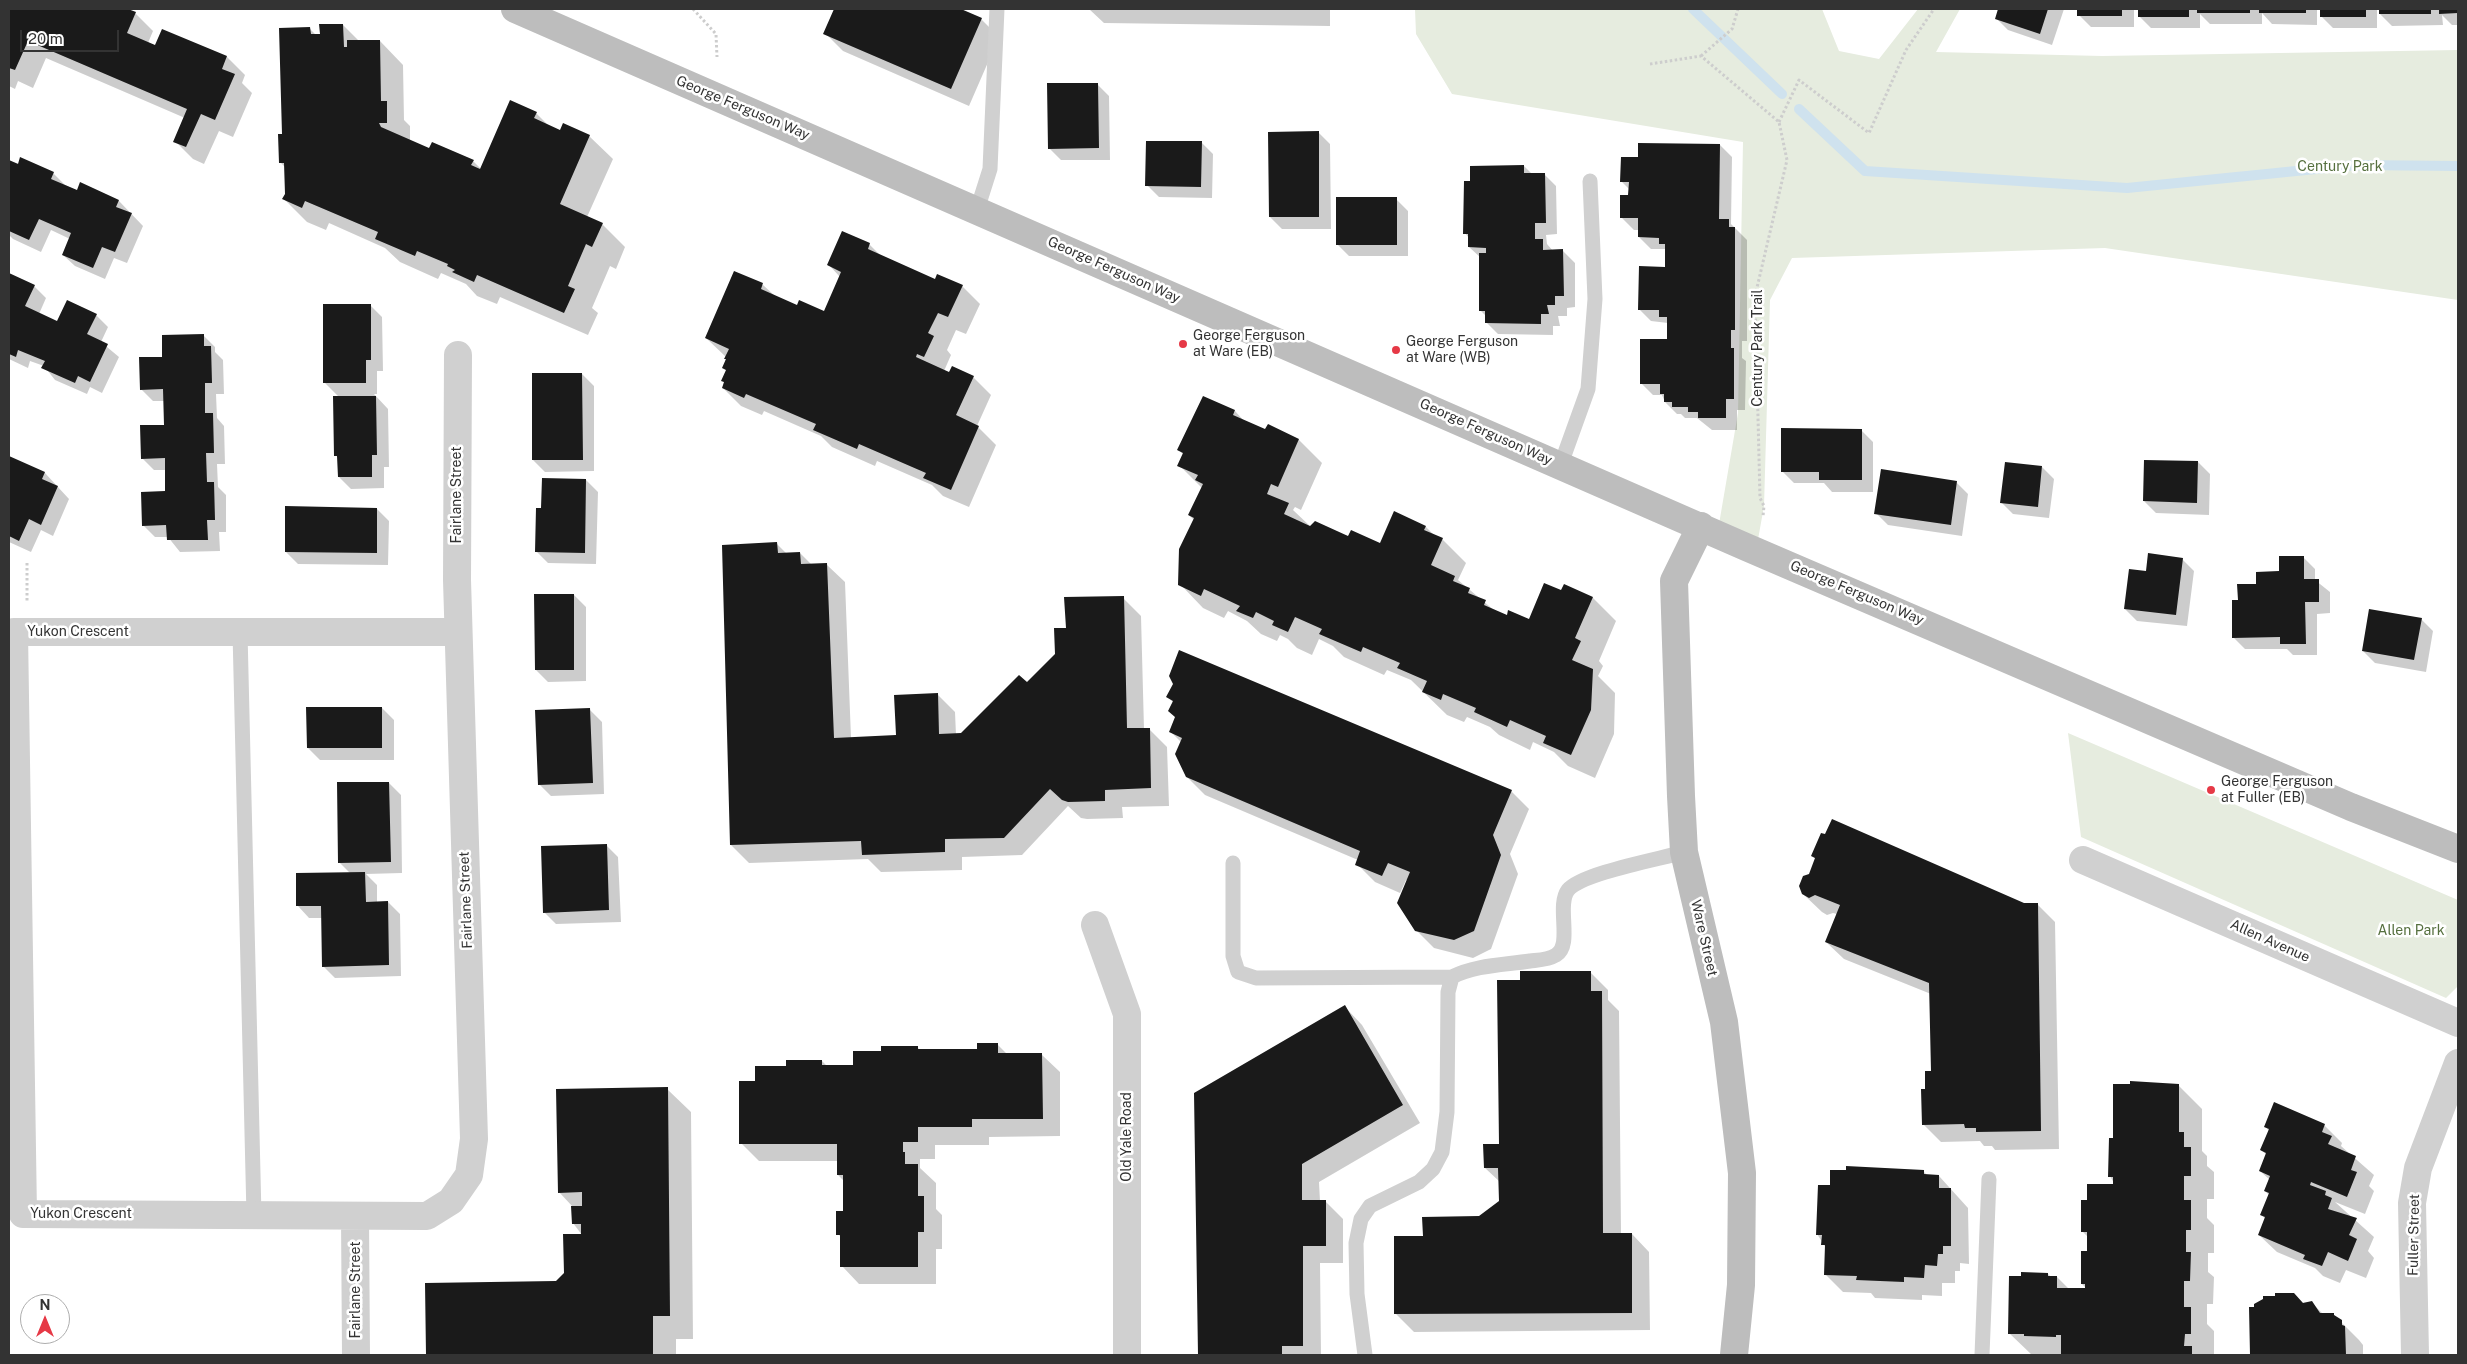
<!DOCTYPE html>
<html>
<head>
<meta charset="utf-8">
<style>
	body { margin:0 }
	#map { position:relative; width:2467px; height:1364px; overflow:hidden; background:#fff; font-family:"Public Sans",sans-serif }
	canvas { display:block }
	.frame { position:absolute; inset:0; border:10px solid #333; pointer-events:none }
	.north { position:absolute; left:20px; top:1294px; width:50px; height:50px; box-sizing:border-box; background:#fff; border:1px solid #adadad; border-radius:50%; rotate:0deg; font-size:14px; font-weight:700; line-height:20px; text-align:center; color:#333 }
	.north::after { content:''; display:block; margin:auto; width:18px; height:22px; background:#e63946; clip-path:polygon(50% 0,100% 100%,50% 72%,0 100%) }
	.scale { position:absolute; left:20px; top:30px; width:99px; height:22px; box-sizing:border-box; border:2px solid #333; border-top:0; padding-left:6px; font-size:15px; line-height:18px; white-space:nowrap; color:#333; -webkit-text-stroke:4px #fff; paint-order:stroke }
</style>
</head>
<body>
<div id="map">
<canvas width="2467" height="1364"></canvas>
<div class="frame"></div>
<div class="north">N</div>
<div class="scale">20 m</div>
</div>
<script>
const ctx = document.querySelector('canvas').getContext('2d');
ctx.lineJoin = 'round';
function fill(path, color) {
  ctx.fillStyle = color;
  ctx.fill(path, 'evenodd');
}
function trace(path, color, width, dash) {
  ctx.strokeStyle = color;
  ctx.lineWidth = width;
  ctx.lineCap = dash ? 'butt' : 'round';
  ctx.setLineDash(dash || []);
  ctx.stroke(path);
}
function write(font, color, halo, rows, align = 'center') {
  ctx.font = font + ' "Public Sans",sans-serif';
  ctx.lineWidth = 5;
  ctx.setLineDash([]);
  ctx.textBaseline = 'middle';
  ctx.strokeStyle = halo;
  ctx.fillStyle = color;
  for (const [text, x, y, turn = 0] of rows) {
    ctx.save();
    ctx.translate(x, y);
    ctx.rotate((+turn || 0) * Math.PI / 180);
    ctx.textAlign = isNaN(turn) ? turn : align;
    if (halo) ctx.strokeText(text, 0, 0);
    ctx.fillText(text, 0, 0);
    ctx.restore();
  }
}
const green = new Path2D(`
	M1415,9H1822L1839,51L1879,59L1918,9H1960L1936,52L2102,56L2458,50V300L2105,248L1792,258L1770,300L1764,506L1757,545L1718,530L1738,413L1743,142L1452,94L1416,34Z
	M2068,733L2458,900V986L2446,998L2081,837Z`);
const shadow = new Path2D(`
	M9,9H125L135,13L153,31L148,43L155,46L162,30L227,57L245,75L242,83L252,93L233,137L219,131L204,164L193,159L175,141L185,118L46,58L33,88L18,81L15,89L9,86Z
	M835,9H958L981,19L999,37L969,106L843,51L825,33Z
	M1089,9H1330V26L1104,23Z
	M1999,9H2064L2052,45L2008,30L1996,18Z
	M2079,9H2134V27H2091L2079,15Z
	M2139,9H2317V25L2272,24L2262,13V24H2210L2200,14V28H2151L2139,16Z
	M2321,9H2377V28H2333L2321,16Z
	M2380,9H2458V25H2452L2442,15L2443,25L2392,26L2380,14Z
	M343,25L359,41H380L403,65L404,120L410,126V141L430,149L473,161L481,169L536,113L550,127L561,131L589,136L613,159L587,217L602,224L625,247L616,269L610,266L592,308L598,313L588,335L500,297L497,304L477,296L466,284L441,273L438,279L400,262L385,248L329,223L326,230L307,222L284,199L286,194L285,167L280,162L284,135L310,29L316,35H321Z
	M1097,84L1109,96L1110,160H1061L1049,148Z
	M1318,132L1330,144L1331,229H1282L1270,217Z
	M1201,142L1213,154L1212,198L1159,197L1147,185Z
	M1720,145L1732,157L1731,224L1747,240V341H1742V358L1746,361L1745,410H1737V430H1712L1697,418H1685L1681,414H1677L1665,402L1662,395H1653L1641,383L1668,340V323L1651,321L1639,309L1666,268L1665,249H1651L1639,237V230H1634L1622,218L1630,190L1622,182L1639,158Z
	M9,161L53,173L65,185L78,191L119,201L143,226L127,263L114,258L105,279L75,266L63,255L70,239L51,230L41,252L13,239L9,235Z
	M1524,166L1532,174H1544L1556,186L1557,234L1546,235L1547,244L1553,251H1563L1575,263V307L1567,308V316H1558L1560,326H1553V335L1498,334L1486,322V316L1480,310L1481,258L1469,247V238L1465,233Z
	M1396,199L1408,211V256H1349L1337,244Z
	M869,244L882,257L935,281L962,286L980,304L966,334L956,330L947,350L951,355L944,371L973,377L991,395L977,426L996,445L969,507L943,496L932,485L877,461L875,466L832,447L821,436L764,411L762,415L741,406L723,388L725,383L723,381L727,371L724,368L726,357L706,338L735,272L763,285L775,296L798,307L825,312L840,277L828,264Z
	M9,275L34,286L46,298L39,314L58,323L96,315L108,327L101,342L119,357L102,393L90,387L87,394L55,380L44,366L30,361L28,368L9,359Z
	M370,305L382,317L383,371H377V394H374L388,409L389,467H384V488L351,489L339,477V458L335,455L339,397L325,383Z
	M203,335L215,347V352L223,360L224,394H216L217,418L224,426L225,464H217L218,487L226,495V532H219L220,551L180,552L168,537H155L143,525L166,492V470H154L142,458L165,426L164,401H153L141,389L163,358Z
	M582,374L594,386V471L545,472L533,460Z
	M1235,411L1245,422L1266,431L1268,426L1299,440L1322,463L1301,510L1295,507L1293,510L1311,527L1381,544L1394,513L1426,527L1435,536L1442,539L1466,563L1458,580L1495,611L1507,616L1529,621L1562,592L1593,598L1616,621L1599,661L1603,666L1598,676L1615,693L1614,734L1595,778L1568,766L1554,752L1533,742L1530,750L1499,735L1490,727L1467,717L1464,722L1447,715L1411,680L1387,670L1384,675L1344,657L1333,646L1319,639L1312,655L1297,648L1288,639L1280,635L1277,641L1261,634L1247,621L1228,611L1224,618L1203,608L1180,584L1194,520L1189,515L1202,488L1179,465L1184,455L1178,449Z
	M1861,430L1873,442V492H1832L1824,483H1794L1782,471Z
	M9,457L45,473L69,499L53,536L41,530L31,552L9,542Z
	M2198,462L2210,474L2209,515L2156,513L2144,501Z
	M2042,467L2054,479L2049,518L2013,514L2001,502Z
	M586,480L598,492L596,564L548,563L536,551Z
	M1956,482L1968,494L1962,536L1888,525L1876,513Z
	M377,509L389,521L388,565L298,564L286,552Z
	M777,544L787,554L800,553L812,565H827L845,582L851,738L897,737L937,694L955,712L956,735L962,734L1027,684L1056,654L1067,630L1123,598L1141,616L1144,729H1149L1167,747L1169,806L1122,807L1123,818L1087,819L1081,818L1068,806L1022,855L962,857V870L881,872L868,859L749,863L731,845Z
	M2303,557L2315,569V580L2330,592V613L2317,614V655H2293L2287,649H2245L2233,637L2239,601L2258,585Z
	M2182,559L2194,571L2187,626L2137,621L2125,609L2147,572Z
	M574,595L586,607V681L548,682L536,670Z
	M2421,619L2433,631L2426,672L2375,663L2363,651Z
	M1168,697L1511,791L1529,809L1510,854L1518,874L1491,949L1473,958L1434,948L1416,930L1408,880H1406L1400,893L1375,882L1357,864L1358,860L1205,795L1187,777L1181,742L1170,731L1176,717L1174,703Z
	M382,708L394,720V760H320L308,748Z
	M590,710L602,722L604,794L551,796L539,784Z
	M389,783L401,795L402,873L366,874L377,885V902H388L400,914L401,976L335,978L323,966L322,918H309L298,906L350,873L339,862Z
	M606,845L618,857L621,922L556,924L544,912Z
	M1813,856L2024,904H2037L2055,922L2059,1149L1995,1150L1992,1146H1984L1980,1141L1941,1142L1923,1124L1926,1090L1933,1072L1931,994L1844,959L1826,942L1837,914L1833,913L1827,915L1822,912L1803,894L1816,859Z
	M1590,972L1608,990V1000L1619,1011L1621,1234H1632L1649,1252L1650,1330L1414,1332L1396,1314L1424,1237L1480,1217L1500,1201V1182L1485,1168L1500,1145L1522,981Z
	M1345,1007L1362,1025L1420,1123L1319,1182L1320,1201H1325L1343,1219V1263H1320L1321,1355H1199L1195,1094Z
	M998,1045L1008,1055H1042L1060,1072V1136L989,1137V1145H935V1159H920V1168L936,1183V1209L942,1215V1249H936V1284H859L842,1266V1238L838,1234L844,1212V1181L838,1175V1161H759L741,1143L756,1083L787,1067L822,1061L827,1066H854L883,1052L917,1047L921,1051H978Z
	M2178,1085L2202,1109V1151L2207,1156V1166L2214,1172V1199H2207V1218L2214,1225V1253H2208V1272L2214,1277L2213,1304H2207V1324L2214,1331V1355H2032L2009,1333L2048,1274L2051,1277H2057L2069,1289H2087L2082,1284L2088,1253V1237L2082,1231L2088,1201L2115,1185L2110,1176L2115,1140Z
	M667,1089L691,1112L693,1339H676V1355H428L427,1284L556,1282L565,1273L582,1235L573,1223L572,1206L559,1192Z
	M2324,1125L2342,1143L2341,1146L2374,1175L2369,1186L2374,1191L2365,1214L2335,1202L2374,1237L2368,1251L2374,1258L2366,1278L2346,1270L2340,1283L2323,1276L2315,1268L2277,1252L2259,1235L2266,1219L2261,1215L2269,1195L2265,1191L2270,1180L2260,1171L2267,1155L2261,1150L2269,1131L2265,1126Z
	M1923,1171L1928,1176H1939L1968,1208L1969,1264L1960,1263V1271H1955V1283H1942V1296L1922,1295V1300L1875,1298L1871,1293L1843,1292L1825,1274L1826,1248L1817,1234L1831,1186Z
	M2311,1302L2323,1314H2333L2359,1340L2363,1345V1355H2251L2250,1308Z`);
const stream = new Path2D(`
	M1693,9L1782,94
	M1799,109L1865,171L2127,188L2356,165L2458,166`);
const building = new Path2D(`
	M9,9H128L136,12L127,33L155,45L162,29L227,56L222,69L235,74L215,120L201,114L186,147L173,142L187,109L28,41L15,70L9,68Z
	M834,9H961L982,18L951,89L823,34Z
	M1998,9H2048L2040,34L1995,19Z
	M2077,9H2122V16H2077Z
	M2138,9H2189V17H2138Z
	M2197,9H2250V13H2197Z
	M2259,9H2306V13H2259Z
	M2320,9H2366V17H2320Z
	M2379,9H2431V14H2379Z
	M2439,9H2458V13L2439,14Z
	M319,24H343L344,47H347V40H380L381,101H387V123H379L381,127L429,148L432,142L474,160L471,165L480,169L510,100L537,112L534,118L560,130L563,123L590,135L560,204L603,223L592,247L586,244L568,286L575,289L564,313L477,275L474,282L452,272L455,270L447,266L448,264L417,251L415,256L375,239L378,232L305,201L302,208L282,199L285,194L284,163H279L278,134H282L279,28L310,27L311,34H320Z
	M1047,83H1098L1099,148L1048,149Z
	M1319,131V217H1269L1268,132Z
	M1146,141H1202L1201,187L1145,186Z
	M1638,143L1720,144L1719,219H1729V227H1735V330H1731V348H1734V399H1726V418H1698V412H1688V407H1672V402H1664V394H1660V384H1640V339H1667V317H1659V310H1638L1639,266L1665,267V244H1659V238L1638,237V218H1620V195H1628L1629,182H1620L1621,157H1638Z
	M20,157L54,172L51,179L77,190L80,182L119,200L116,207L132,213L115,252L102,247L93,268L62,255L71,233L39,219L29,240L9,231V160L18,164Z
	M1524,165V173H1545L1546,223H1535V239H1543V250L1563,249L1564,296H1555V305H1547L1549,314H1541V324L1485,323V311H1479V253H1486V248L1468,247V234H1463L1464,181H1470V166Z
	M1336,197H1397V245H1336Z
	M842,231L870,243L868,249L935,279L937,274L963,285L948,317L938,313L928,333L934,336L924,357L917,354L916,357L949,372L952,366L974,376L956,415L979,426L951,490L923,478L926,473L859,444L857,449L813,430L816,424L746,394L744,398L722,388L724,382L721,381L726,370L722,368L726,359H724L729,349L705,338L734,271L763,283L761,289L797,305L799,300L824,311L841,272L827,265Z
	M9,273L35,285L25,306L57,321L67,300L97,314L87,334L108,344L90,382L78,376L75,383L41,368L45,361L18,350L16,357L9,354Z
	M323,304H371V360H366V383H323Z
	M204,334V346H211L212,383H205V413H213L214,453H206L207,482H214L215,520H207L208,540H167L166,525L142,526L141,492L165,491V458L141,459L140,425H164L163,389L140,390L139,357H162V335Z
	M532,373H582L583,460H532Z
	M333,396H376L377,455H372V477H338L337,456H334Z
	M1203,396L1235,410L1233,415L1265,429L1268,424L1299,439L1278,487L1271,484L1267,494L1289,503L1284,514L1310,526L1315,521L1348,536L1351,530L1380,543L1394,511L1426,526L1424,530L1443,538L1431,565L1455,576L1453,581L1470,588L1468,593L1486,600L1484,605L1507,615L1508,610L1529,619L1544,583L1561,590L1564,584L1593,597L1575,638L1581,641L1572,660L1593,669L1591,710L1571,755L1543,743L1546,736L1510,720L1507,727L1474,712L1476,708L1443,694L1441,700L1422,692L1427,681L1397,668L1400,663L1363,647L1361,652L1319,634L1322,629L1295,617L1288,632L1272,625L1274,621L1256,612L1253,618L1236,611L1240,606L1204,589L1201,596L1178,585L1179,549L1194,518L1188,515L1203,484L1195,480L1198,475L1177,466L1183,453L1177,450Z
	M1781,428L1862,429V480H1819V472H1781Z
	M9,456L45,472L42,479L58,486L41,525L29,519L19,541L9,536Z
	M2144,460L2198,461L2197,503L2143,501Z
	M2005,462L2042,466L2038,507L2000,503Z
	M1881,469L1957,481L1951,525L1874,514Z
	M542,478L586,479L585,553L535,552L536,508H541Z
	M285,506L377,508V553L285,552Z
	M777,542L778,553L800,552L801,564L827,563L834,738L896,735L894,695L938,693L939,734L961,733L1019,675L1027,682L1055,654L1054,628H1066L1064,597L1124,596L1127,728H1150L1151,788L1105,790V801L1068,802L1062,800L1050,789L1004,838L945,839V852L862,855L861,841L730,845L722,545Z
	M2148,553L2183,558L2176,615L2124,609L2129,569L2146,571Z
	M2279,556H2304V579H2319V602H2305L2306,644H2280V637L2232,638V600H2238L2237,584H2256V572L2279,571Z
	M534,594H574V670H535Z
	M2369,609L2422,618L2414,660L2362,651Z
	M1179,650L1512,790L1493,835L1501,855L1474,931L1454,940L1415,931L1397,903L1410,872L1388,863L1382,876L1355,865L1360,851L1186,777L1175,754L1182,738L1169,732L1175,717L1168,711L1173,701L1166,697L1173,684L1169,676Z
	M306,707H382V748H307Z
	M590,708L593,783L538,785L535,710Z
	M337,782H389L391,862L338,863Z
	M1832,819L2024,903H2038L2041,1131L1976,1132V1128H1965L1964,1124L1922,1125L1921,1089H1925V1071H1931L1929,983L1825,942L1840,905L1815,895L1809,898L1802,894L1799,886L1803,876L1809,874L1815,858L1811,856L1821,833L1825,834Z
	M607,844L609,910L543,913L541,846Z
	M365,872L366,902L388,901L389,965L322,967L321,906H296V873Z
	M1520,971H1591V991H1602L1603,1233H1632V1313L1394,1314V1236H1423L1422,1217L1479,1216L1499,1201L1498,1168H1484L1483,1144H1499L1497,980H1520Z
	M1345,1005L1403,1105L1302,1164V1200H1326V1246H1303V1346H1282V1355H1198L1194,1093Z
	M977,1043H998V1053H1042L1043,1119H972V1127H918V1142H903V1152H905V1164H918V1196H924V1232H918V1267H840V1235H836V1211H843V1175H837V1144H739V1081H755V1066H786V1060H822V1065H853V1051H881V1046H918V1049H977Z
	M2130,1081L2179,1084V1132H2184V1147H2191V1176H2184V1200H2191V1230H2186V1252H2191L2190,1281H2184V1307H2191V1334H2185L2184,1346H2192V1355H2061V1335H2056V1337L2024,1336V1334H2008L2009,1276H2021V1272L2048,1273V1276H2057V1288H2085V1284H2081V1251H2087V1232H2081V1200H2087V1184H2113V1177H2108L2109,1138H2113V1084H2130Z
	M668,1087L670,1316H653V1355H426L425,1283L556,1281L564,1273L563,1234H581V1224H572L571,1206H582V1192L558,1193L556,1089Z
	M2274,1102L2325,1124L2322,1132L2332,1136L2328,1144L2356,1156L2351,1170L2357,1172L2347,1197L2311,1182L2310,1185L2326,1191L2325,1195L2332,1198L2328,1209L2357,1218L2349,1235L2357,1239L2348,1261L2328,1252L2322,1266L2303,1259L2305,1255L2258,1235L2265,1217L2260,1215L2269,1193L2264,1191L2270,1176L2259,1171L2266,1153L2260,1150L2269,1129L2264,1127Z
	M1846,1166L1924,1170V1174L1939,1175V1188H1951V1246H1943V1254H1938L1937,1266L1925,1265L1924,1278L1904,1277V1282L1856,1280L1857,1276L1824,1275L1825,1245H1821L1822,1235H1816L1818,1185H1830V1170H1846Z
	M2275,1293H2294L2303,1303L2312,1301L2320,1313H2334V1315L2342,1320V1325L2345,1326L2346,1355H2250L2249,1307H2254V1304L2263,1299V1296H2275Z`);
const path = new Path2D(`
	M693,9L716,34L717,57
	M1701,56L1732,29L1738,9
	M1650,64L1701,56L1779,122L1787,160L1755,296L1760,498L1764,506L1763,516
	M1779,122L1799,80L1869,133L1906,50L1934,9
	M27,563V603`);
const lane = new Path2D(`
	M977,210L990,169L997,9
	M1561,464L1588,389L1595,299L1590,181
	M240,632L254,1216
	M1233,863V956L1238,972L1256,978L1452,977
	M1365,1355L1357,1294L1356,1243L1361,1219L1370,1206L1419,1182L1433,1169L1442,1152L1447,1112L1448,992L1452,977C1475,965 1504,965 1530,961C1538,960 1548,960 1556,955C1573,945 1556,906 1568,890C1582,873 1660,859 1684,852
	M1982,1355L1989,1179`);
const street = new Path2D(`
	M458,355L457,580L474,1139L469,1175L451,1201L427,1216L23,1214L14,632H458
	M2083,860L2458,1023
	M1095,925L1127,1014V1355
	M355,1217L356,1355
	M2415,1355L2412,1203L2418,1168L2458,1063`);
const secondary = new Path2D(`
	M515,9L1746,547L2351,807L2458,849
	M1701,526L1674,581L1681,796L1684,852L1724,1022L1742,1173L1741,1285L1734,1355`);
const markers = [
	[1183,344,5,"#e63946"],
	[1396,350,5,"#e63946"],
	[2211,790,5,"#e63946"]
];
const streetNames = [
	["George Ferguson Way",743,108,23],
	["George Ferguson Way",1114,270,24],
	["Century Park Trail",1758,348,-90],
	["George Ferguson Way",1486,432,24],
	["Fairlane Street",457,495,-90],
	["George Ferguson Way",1857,593,23],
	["Yukon Crescent",78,632],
	["Fairlane Street",466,900,-92],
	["Ware Street",1704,938,77],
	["Allen Avenue",2270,941,24],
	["Old Yale Road",1127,1137,-90],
	["Yukon Crescent",81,1214],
	["Fuller Street",2414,1235,-89],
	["Fairlane Street",356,1290,-90]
];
const parkNames = [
	["Century Park",2340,167],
	["Allen Park",2411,931]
];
const poiNames = [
	["George Ferguson",1193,336],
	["at Ware (EB)",1193,352],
	["George Ferguson",1406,342],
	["at Ware (WB)",1406,358],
	["George Ferguson",2221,782],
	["at Fuller (EB)",2221,798]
];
fill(green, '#e6ecdf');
fill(shadow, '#0003');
trace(stream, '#cfe2ee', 10);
fill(building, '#1a1a1a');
trace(path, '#cdcdcd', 3, [2.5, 2.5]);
trace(lane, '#d0d0d0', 15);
trace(street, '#d0d0d0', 28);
trace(secondary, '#bdbdbd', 28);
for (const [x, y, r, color] of markers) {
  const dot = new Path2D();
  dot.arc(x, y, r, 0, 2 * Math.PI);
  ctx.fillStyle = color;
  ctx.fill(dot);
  trace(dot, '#fff', 2);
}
write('14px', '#333', '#fff', streetNames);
write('14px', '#56703f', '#fff', parkNames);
write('14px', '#333', '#fff', poiNames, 'left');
</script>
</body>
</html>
